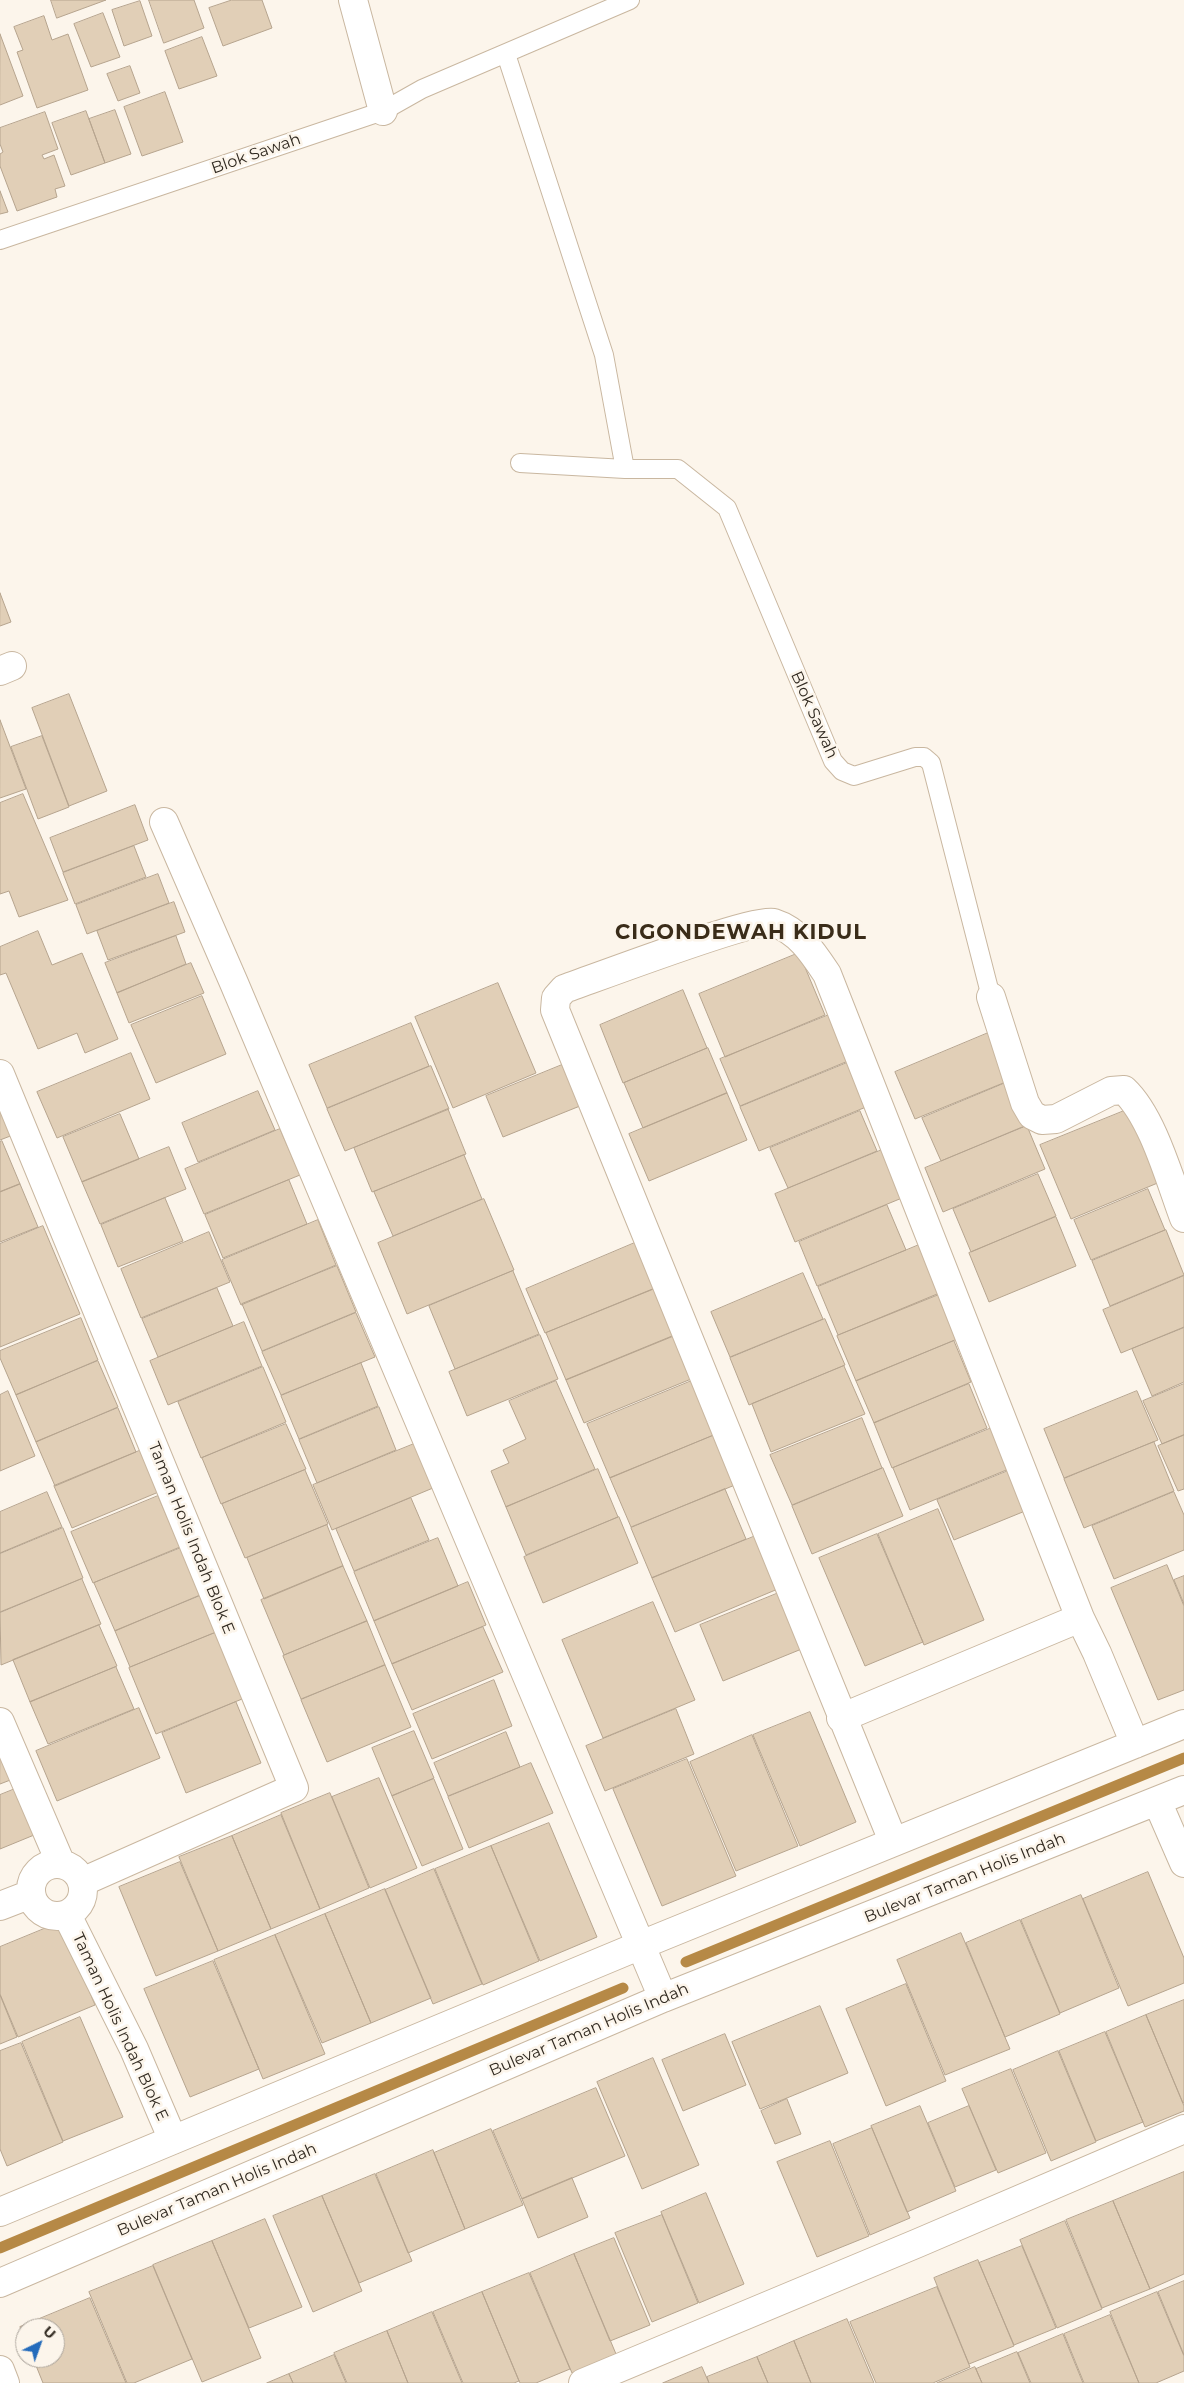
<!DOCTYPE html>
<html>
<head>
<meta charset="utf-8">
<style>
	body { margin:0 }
	#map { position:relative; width:1184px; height:2383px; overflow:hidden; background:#fcf5eb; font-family:Montserrat,sans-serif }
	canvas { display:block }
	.north { position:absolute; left:15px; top:2318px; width:50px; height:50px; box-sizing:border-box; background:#fcf5eb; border:1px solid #aaa39a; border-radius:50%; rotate:42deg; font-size:14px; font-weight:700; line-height:20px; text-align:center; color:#302920 }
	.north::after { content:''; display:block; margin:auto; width:18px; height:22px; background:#246bbb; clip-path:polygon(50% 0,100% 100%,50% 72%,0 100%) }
</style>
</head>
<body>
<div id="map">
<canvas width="1184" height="2383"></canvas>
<div class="north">U</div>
</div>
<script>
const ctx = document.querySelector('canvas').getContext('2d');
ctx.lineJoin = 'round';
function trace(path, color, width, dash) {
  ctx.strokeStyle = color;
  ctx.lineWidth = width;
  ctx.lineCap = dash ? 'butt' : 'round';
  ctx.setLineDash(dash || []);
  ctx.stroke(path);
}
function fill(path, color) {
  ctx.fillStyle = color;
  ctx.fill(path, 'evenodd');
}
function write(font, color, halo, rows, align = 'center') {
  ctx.font = font + ' Montserrat,sans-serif';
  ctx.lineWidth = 5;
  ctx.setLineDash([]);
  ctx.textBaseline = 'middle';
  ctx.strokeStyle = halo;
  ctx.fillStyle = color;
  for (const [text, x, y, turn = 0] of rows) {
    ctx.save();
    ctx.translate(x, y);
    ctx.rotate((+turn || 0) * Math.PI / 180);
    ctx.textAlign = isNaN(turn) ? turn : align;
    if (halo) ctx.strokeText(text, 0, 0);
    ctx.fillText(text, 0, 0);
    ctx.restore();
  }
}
const stream = new Path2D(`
	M686,1962L1184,1758
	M0,2248L623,1988`);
const building = new Path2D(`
	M51,0H106L57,18Z
	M149,0H194L204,28L164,43Z
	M232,0H262L272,28L223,46L209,8Z
	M140,1L152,36L124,46L112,10Z
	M103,13L120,57L91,67L74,24Z
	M44,16L52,40L68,34L88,90L37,108L17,52L23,50L14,27Z
	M0,34L23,96L0,105Z
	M202,37L217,76L179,89L165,51Z
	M130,66L140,93L118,101L107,74Z
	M165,92L183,142L142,156L124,107Z
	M115,110L131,154L105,163L89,119Z
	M86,111L105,163L71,175L52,123Z
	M45,112L58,149L42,155L44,159L54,155L65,186L55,189L57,197L17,211L0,166V154L3,152L0,144V128Z
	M0,191L8,212L0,214Z
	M0,593L11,622L0,626Z
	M69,694L107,791L69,806L32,708Z
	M0,720L26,789L0,798Z
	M42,736L69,807L38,819L11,747Z
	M23,794L68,900L19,917L9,891L0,894V803Z
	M135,805L148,840L63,872L50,838Z
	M134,846L146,877L75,904L63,873Z
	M158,874L169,903L87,934L76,905Z
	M174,902L185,932L108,960L97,931Z
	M38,931L52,965L82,953L118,1039L85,1053L77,1033L38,1049L6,973L0,975V947Z
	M176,936L186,964L117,993L105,963Z
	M799,953L825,1015L725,1057L699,994Z
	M191,963L204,993L129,1023L117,993Z
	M498,983L536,1073L453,1108L415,1017Z
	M683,990L707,1048L623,1083L600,1025Z
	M202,996L226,1054L156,1083L131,1025Z
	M829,1015L848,1061L740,1106L720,1059Z
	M411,1023L429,1066L327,1108L309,1065Z
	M993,1031L1013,1079L915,1119L895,1072Z
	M708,1048L727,1093L643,1128L624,1083Z
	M131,1053L150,1099L57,1138L37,1092Z
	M847,1063L866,1107L759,1151L740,1107Z
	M562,1065L580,1106L503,1137L486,1096Z
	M431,1066L449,1109L345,1151L327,1109Z
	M1008,1082L1027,1125L941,1161L922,1118Z
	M258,1091L275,1130L198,1162L182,1123Z
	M727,1093L747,1140L649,1181L629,1134Z
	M0,1105L13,1135L0,1140Z
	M448,1109L466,1154L372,1192L354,1148Z
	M1129,1109L1160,1182L1071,1219L1040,1145Z
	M860,1111L877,1151L788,1188L770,1148Z
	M120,1114L139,1159L82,1182L63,1137Z
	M1027,1126L1045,1169L943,1212L925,1168Z
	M280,1129L300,1175L204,1214L185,1169Z
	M2,1141L20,1184L0,1192V1142Z
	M169,1147L186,1189L100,1224L82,1182Z
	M882,1150L902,1198L795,1242L775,1194Z
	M464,1155L482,1199L393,1236L374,1192Z
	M1038,1174L1056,1216L971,1252L953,1209Z
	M289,1180L307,1224L223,1258L205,1215Z
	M20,1184L38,1227L0,1242V1192Z
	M1148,1189L1165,1230L1091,1260L1074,1220Z
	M165,1198L183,1241L118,1267L101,1225Z
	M484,1199L514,1270L407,1314L378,1243Z
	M887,1205L906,1250L817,1286L799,1242Z
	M1056,1217L1076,1266L989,1302L969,1253Z
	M318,1220L336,1265L241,1305L222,1260Z
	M43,1226L80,1314L0,1347V1244Z
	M1166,1230L1184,1275L1110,1306L1092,1261Z
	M209,1232L230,1282L141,1318L121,1269Z
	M637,1242L656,1288L545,1333L526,1289Z
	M919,1245L940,1294L838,1335L818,1287Z
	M337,1266L356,1312L262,1351L242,1304Z
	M513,1271L539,1334L455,1369L429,1306Z
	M803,1273L823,1319L730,1357L711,1312Z
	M1184,1276V1327L1121,1353L1103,1310Z
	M217,1288L233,1326L158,1357L142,1319Z
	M656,1288L676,1335L566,1380L546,1333Z
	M943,1292L962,1337L856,1381L837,1336Z
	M356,1313L375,1357L281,1395L262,1352Z
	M81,1318L98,1360L16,1395L0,1358V1351Z
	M825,1319L845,1365L749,1405L730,1358Z
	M244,1322L262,1366L168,1405L150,1361Z
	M1184,1328V1382L1152,1396L1132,1349Z
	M678,1334L696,1377L584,1423L566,1380Z
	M540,1335L558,1379L467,1416L449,1372Z
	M954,1341L971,1382L874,1423L856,1381Z
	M98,1361L118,1407L36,1442L16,1395Z
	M361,1363L378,1406L299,1439L281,1396Z
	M844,1366L865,1414L771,1452L752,1404Z
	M263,1367L286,1422L201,1458L178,1402Z
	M694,1380L716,1434L610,1478L587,1424Z
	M556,1381L595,1469L506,1507L491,1471L509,1463L503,1450L526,1439L509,1401Z
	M969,1384L987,1428L892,1468L874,1423Z
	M1184,1384V1435L1162,1444L1143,1401Z
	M8,1391L35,1456L0,1471V1395Z
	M1137,1391L1158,1440L1064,1478L1044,1429Z
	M379,1407L396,1450L317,1483L299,1440Z
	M118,1408L136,1452L55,1486L36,1442Z
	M862,1418L882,1468L792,1505L770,1455Z
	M286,1424L306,1469L221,1504L202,1458Z
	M999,1425L1016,1466L910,1510L893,1468Z
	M715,1435L735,1485L631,1527L610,1478Z
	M1184,1435V1489L1178,1491L1158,1446Z
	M1154,1442L1174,1491L1084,1528L1064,1479Z
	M414,1444L433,1488L332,1530L313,1485Z
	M144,1449L161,1491L72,1528L54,1486Z
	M883,1468L903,1516L812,1554L792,1506Z
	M598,1469L618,1517L526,1555L506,1507Z
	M1013,1469L1030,1509L954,1540L937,1500Z
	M305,1470L328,1524L245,1558L222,1504Z
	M725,1489L746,1539L652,1578L631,1528Z
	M47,1492L62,1527L0,1553V1512Z
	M1174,1492L1184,1515V1550L1114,1579L1092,1526Z
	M158,1496L180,1547L93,1583L71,1532Z
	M411,1498L429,1540L354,1571L336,1529Z
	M938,1509L984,1620L924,1645L878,1534Z
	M619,1517L638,1563L543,1603L524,1557Z
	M327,1525L343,1566L264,1599L247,1558Z
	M63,1528L83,1578L0,1612V1554Z
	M763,1533L785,1586L675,1632L652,1578Z
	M877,1534L923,1642L865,1666L819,1558Z
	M438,1538L458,1586L374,1621L354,1572Z
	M181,1548L200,1595L115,1631L94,1583Z
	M1167,1565L1184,1606V1690L1158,1700L1111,1588Z
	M343,1566L367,1621L284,1655L261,1600Z
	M1184,1576V1604L1174,1580Z
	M82,1579L101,1624L1,1665L0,1613Z
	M468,1582L486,1625L392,1664L374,1621Z
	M786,1590L809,1646L723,1681L700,1625Z
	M200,1596L216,1632L130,1667L115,1631Z
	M653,1602L695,1700L603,1738L562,1640Z
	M367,1621L385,1665L301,1699L283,1656Z
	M99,1625L117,1666L30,1702L13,1660Z
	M483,1627L503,1672L412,1710L392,1664Z
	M220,1631L247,1697L156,1734L129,1668Z
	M385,1665L411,1727L327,1762L301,1700Z
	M116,1667L134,1709L48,1744L30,1702Z
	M494,1680L512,1726L432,1759L413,1714Z
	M236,1702L261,1763L186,1793L162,1733Z
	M139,1708L160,1758L57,1801L36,1751Z
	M676,1709L694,1754L605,1791L586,1746Z
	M810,1712L856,1822L800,1846L753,1735Z
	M414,1731L434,1778L392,1796L372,1748Z
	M506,1732L520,1767L448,1796L434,1763Z
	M752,1735L798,1846L736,1871L690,1762Z
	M0,1747L13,1779L0,1784Z
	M687,1759L736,1876L662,1906L613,1789Z
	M531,1763L553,1813L469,1848L448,1797Z
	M379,1778L417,1868L370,1888L332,1797Z
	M434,1779L463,1849L422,1866L392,1796Z
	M20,1787L39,1833L0,1849V1795Z
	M330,1793L369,1888L320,1909L281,1813Z
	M281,1815L320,1909L271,1929L232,1836Z
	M549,1823L597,1937L540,1961L491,1846Z
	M232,1836L271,1929L218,1951L179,1857Z
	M491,1846L539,1961L483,1985L435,1869Z
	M180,1862L218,1951L156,1976L119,1887Z
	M434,1869L482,1984L433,2004L385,1890Z
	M1148,1872L1184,1958V1983L1128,2006L1083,1899Z
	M385,1889L431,1998L371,2023L325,1914Z
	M1081,1895L1119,1988L1060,2013L1021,1920Z
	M325,1914L371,2023L322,2043L275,1935Z
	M1020,1920L1060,2014L1005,2037L966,1943Z
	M61,1922L95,2005L18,2037L0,1994V1947Z
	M961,1933L1010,2049L945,2075L897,1960Z
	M275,1935L325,2054L263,2079L214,1960Z
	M213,1961L259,2069L190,2097L144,1989Z
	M906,1984L946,2081L886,2106L846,2009Z
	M0,1995L17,2037L0,2044Z
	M1184,2000V2103H1183L1146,2015Z
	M820,2006L848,2073L760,2109L732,2042Z
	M1146,2015L1184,2106V2111L1145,2127L1106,2032Z
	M80,2017L123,2117L63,2141L22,2042Z
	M1105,2032L1143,2122L1096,2141L1059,2051Z
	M725,2034L746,2085L683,2111L662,2060Z
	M21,2043L63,2142L7,2166L0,2149V2051Z
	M1058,2051L1096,2142L1051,2161L1013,2070Z
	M653,2058L699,2165L642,2189L597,2082Z
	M1011,2069L1046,2153L998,2173L962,2089Z
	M596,2088L625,2156L522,2199L493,2131Z
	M787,2099L801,2134L775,2144L761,2111Z
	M920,2106L956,2191L907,2212L871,2126Z
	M969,2106L996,2170L955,2187L928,2123Z
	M872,2128L910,2218L870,2235L833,2144Z
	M491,2129L523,2205L465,2229L434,2153Z
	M830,2141L869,2236L817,2257L777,2162Z
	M433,2150L465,2229L408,2253L376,2174Z
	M1184,2172V2274L1150,2289L1113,2201Z
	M375,2174L412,2261L359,2283L322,2196Z
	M572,2178L588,2217L538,2238L522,2199Z
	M706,2193L744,2284L699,2303L661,2212Z
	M322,2196L362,2291L313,2312L273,2216Z
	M1113,2201L1150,2289L1102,2308L1066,2220Z
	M662,2215L698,2303L652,2322L615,2233Z
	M265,2219L302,2307L249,2328L212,2241Z
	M1065,2221L1102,2309L1057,2328L1020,2240Z
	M614,2238L650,2325L610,2341L574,2254Z
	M212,2241L261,2358L202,2382L153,2265Z
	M1022,2246L1056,2328L1014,2345L979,2263Z
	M574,2254L616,2354L572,2373L530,2273Z
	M978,2260L1014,2346L969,2364L934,2278Z
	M153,2266L192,2359L134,2383H127L89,2292Z
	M529,2273L570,2369L536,2383H520L482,2292Z
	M1184,2281V2355L1158,2292Z
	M937,2287L970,2367L933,2383H876L850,2322Z
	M482,2292L519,2381L514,2383H463L433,2312Z
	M1157,2292L1184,2356V2371L1156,2383H1139L1110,2312Z
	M90,2298L126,2383H43L33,2358H55V2328H25V2340L20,2327Z
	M432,2312L462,2383H408L387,2331Z
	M1110,2315L1139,2383H1084L1064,2334Z
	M847,2319L874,2383H811L794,2341Z
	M387,2331L408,2383H347L334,2353Z
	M1063,2334L1083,2383H1031L1018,2353Z
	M794,2341L811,2383H768L757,2357Z
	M1017,2352L1030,2383H982L976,2369Z
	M334,2355L346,2383H293L289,2374Z
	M757,2357L768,2383H709L707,2377Z
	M702,2367L709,2383H663Z
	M975,2367L982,2383H937Z
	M289,2374L293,2383H267Z`);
const service = new Path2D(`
	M506,54L604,355L625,469L520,463
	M0,240L383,111L422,89L630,0
	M625,469H678L727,508L833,761L842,771L854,776L915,757H924L931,763L991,997`);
const minor = new Path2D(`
	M353,0L383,111
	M0,671L12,666
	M164,822L234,983L663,1998
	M991,997L1025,1103L1032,1115L1042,1120L1056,1119L1111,1091L1124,1090C1153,1117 1170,1181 1184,1218
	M0,1074L294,1788L82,1882
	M841,1718L1080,1618
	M0,1722L61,1864
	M1157,1801L1184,1863
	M893,1841L555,1010L556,998L564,989C593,979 755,917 774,923C799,931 813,953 827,974L1080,1618L1097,1653L1135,1744
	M31 1890a26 26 0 1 1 52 0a26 26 0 1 1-52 0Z
	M0,1906L31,1894
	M67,1915L134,2049L173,2140
	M0,2212L641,1945L1184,1724
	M0,2283L663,1998L1184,1790
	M0,2370L5,2383
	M583,2383L918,2243L1184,2129`);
const streetNames = [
	["Blok Sawah",256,154,-19],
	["Blok Sawah",814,715,66],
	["Taman Holis Indah Blok E",191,1538,68],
	["Bulevar Taman Holis Indah",965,1878,-22],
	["Taman Holis Indah Blok E",120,2027,65],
	["Bulevar Taman Holis Indah",589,2030,-23],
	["Bulevar Taman Holis Indah",217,2190,-23]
];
const districtNames = [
	["CIGONDEWAH KIDUL",741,933]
];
trace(stream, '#b68946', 11);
fill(building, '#e1cfb7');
trace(building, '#b6a48e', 1);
trace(service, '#c9b7a0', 20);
trace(minor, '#c9b7a0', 30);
trace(service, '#fff', 18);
trace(minor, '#fff', 28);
write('16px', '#302920', '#fcf5eb', streetNames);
ctx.letterSpacing = '1px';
write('bold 21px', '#3a2c19', '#fcf5eb', districtNames);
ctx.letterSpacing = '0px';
</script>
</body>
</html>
